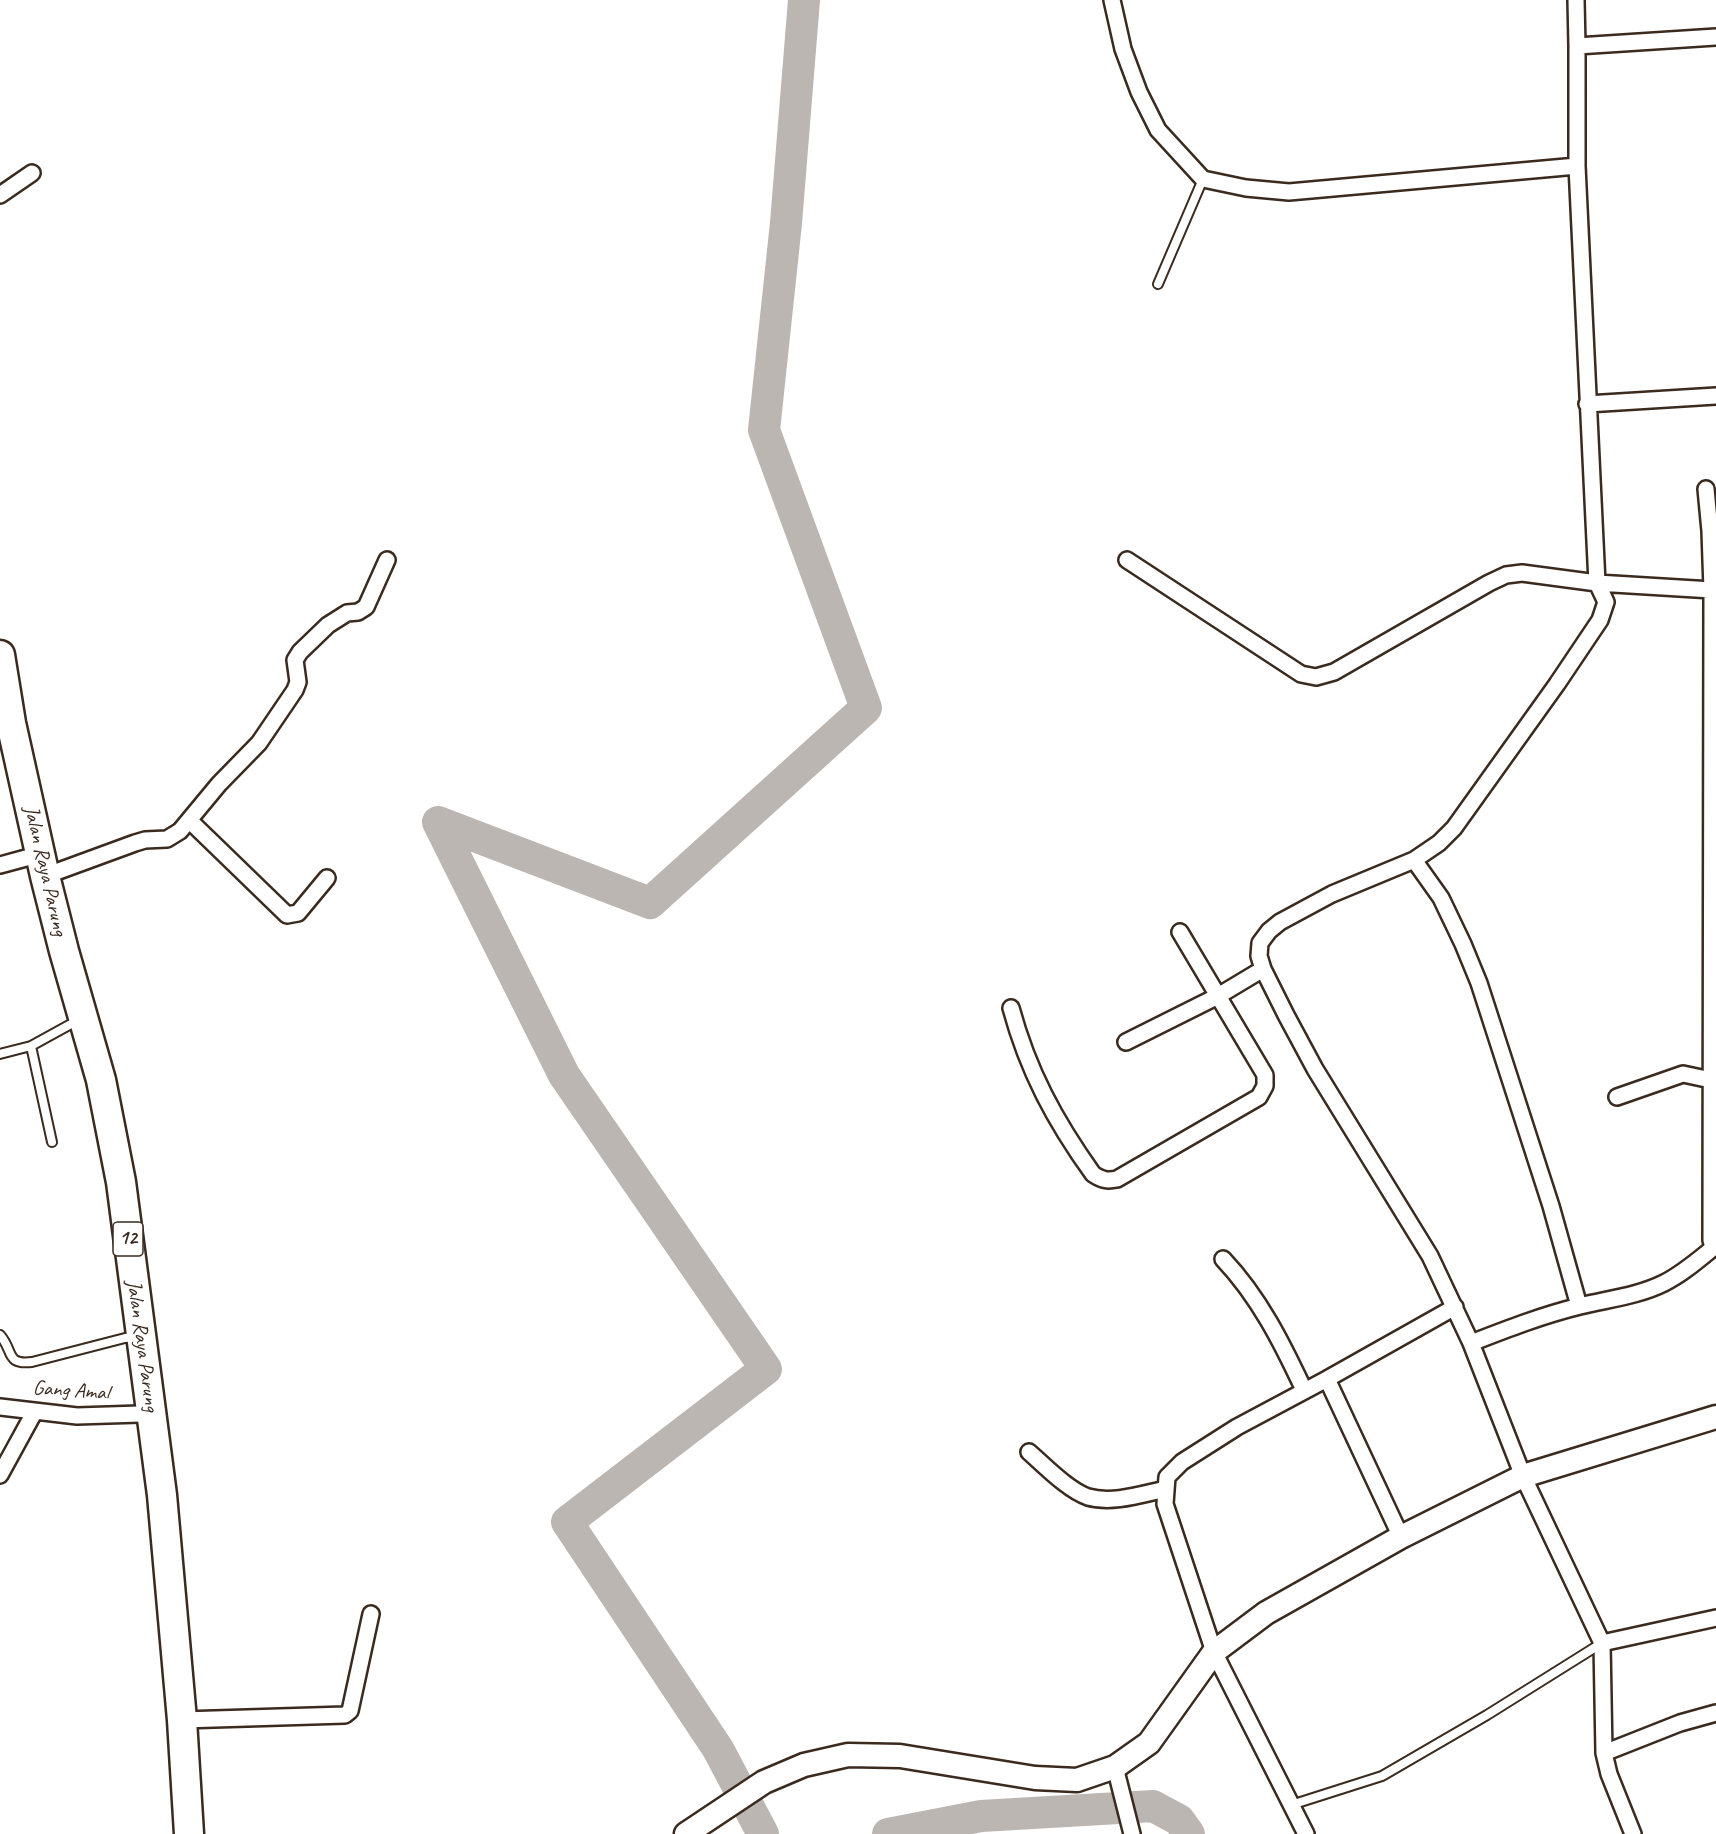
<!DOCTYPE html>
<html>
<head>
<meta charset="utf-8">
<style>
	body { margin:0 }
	canvas { display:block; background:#fff }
</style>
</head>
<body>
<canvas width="1716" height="1834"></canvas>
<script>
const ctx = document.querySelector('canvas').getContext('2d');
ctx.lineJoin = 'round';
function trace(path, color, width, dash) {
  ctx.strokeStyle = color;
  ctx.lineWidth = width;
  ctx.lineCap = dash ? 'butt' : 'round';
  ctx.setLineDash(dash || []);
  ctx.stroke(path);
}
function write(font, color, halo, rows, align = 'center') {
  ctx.font = font + ' Caveat,sans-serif';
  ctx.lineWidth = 4.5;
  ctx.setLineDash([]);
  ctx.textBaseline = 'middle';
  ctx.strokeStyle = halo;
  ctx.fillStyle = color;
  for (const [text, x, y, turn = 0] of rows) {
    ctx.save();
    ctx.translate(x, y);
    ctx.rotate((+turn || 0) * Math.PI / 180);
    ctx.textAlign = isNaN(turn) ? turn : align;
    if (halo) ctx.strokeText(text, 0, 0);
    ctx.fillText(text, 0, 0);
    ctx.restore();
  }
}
const river = new Path2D(`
	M763,1834L718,1749L567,1522L766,1369L564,1075L438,822L650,903L866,708L764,430L786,223L804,0
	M888,1834L981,1816L1153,1806L1179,1820L1189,1834`);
const lane = new Path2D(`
	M1158,284L1203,179
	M31,1046L52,1142
	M0,1054L31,1046L71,1024
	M0,1335C14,1351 5,1365 32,1362L125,1338L135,1337
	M1291,1805L1382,1776L1487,1715L1602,1643`);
const street = new Path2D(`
	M1112,0L1123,49L1139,92L1158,130L1203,179L1246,188L1289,192L1577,166L1597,583L1522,573L1506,575L1489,583L1334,672L1316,677L1301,674L1127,560
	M1576,0L1577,46V166
	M1577,46L1716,37
	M0,195L32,173
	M1587,404L1716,396
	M190,821L287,915L298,913L327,878
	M1414,860L1441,898L1463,944L1479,983L1551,1206L1579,1306
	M0,865L26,858
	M45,876L135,843L145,840L167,839L180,831L219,784L259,743L295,690L298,682L295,660L300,652L328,625L347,613L358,612L366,607L387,560
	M1011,1008C1028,1071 1055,1121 1093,1174C1102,1180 1107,1181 1117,1179L1259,1097L1265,1086V1075L1180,932
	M1126,1042L1218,996L1263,969
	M1617,1097L1683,1074L1711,1080
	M1223,1259C1259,1297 1282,1343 1304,1390
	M1471,1343C1507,1329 1543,1315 1580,1306C1608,1299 1638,1296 1664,1283C1682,1274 1697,1261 1713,1248L1711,1240L1712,590L1710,531L1706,489
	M0,1407L77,1416L140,1414
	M1029,1452C1045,1466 1068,1490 1088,1497C1113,1504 1142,1494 1166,1489
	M0,1475L35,1411
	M1401,1537L1327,1379L1455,1307
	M1602,1643L1716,1618
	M182,1720L345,1715L350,1711L371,1614
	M1604,1753L1680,1723L1716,1713
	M1115,1767L1132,1834
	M1306,1834L1214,1652L1165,1504L1167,1477L1182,1462L1237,1427L1327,1379
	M1633,1834L1609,1774L1604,1753L1602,1643L1523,1476L1471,1343L1430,1256L1315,1069L1286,1015L1263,969L1259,956L1260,943L1269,931L1280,922L1332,894L1414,860L1439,843L1454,828L1557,684L1600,620L1606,602L1597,583L1712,590`);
const secondary = new Path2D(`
	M686,1834L764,1782L804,1765L848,1755L900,1756L1035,1778L1077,1780L1115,1767L1149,1743L1214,1652L1266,1613L1401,1537L1523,1476L1716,1417`);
const highway = new Path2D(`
	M0,655L11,723L45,876L64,951L101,1080L121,1182L162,1495L182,1720L189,1834`);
const shields = [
	[128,1239,30]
];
const shieldNames = [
	["12",128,1239]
];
const streetNames = [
	["Jalan Raya Parung",45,871,77],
	["Jalan Raya Parung",142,1346,82],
	["Gang Amal",71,1391,4]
];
trace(river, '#bcb6b3', 32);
trace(lane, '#3b2a1e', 12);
trace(street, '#3b2a1e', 20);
trace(secondary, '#3b2a1e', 27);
trace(highway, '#3b2a1e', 33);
trace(lane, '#fff', 8);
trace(street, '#fff', 15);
trace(secondary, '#fff', 22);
trace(highway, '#fff', 28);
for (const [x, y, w] of shields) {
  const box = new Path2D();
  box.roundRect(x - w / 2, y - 17, w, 34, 4.5);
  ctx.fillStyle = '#fff';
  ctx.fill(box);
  trace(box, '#3b2a1e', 1.5);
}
write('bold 20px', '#3b2a1e', null, shieldNames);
write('21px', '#3b2a1e', '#fff', streetNames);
</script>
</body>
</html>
